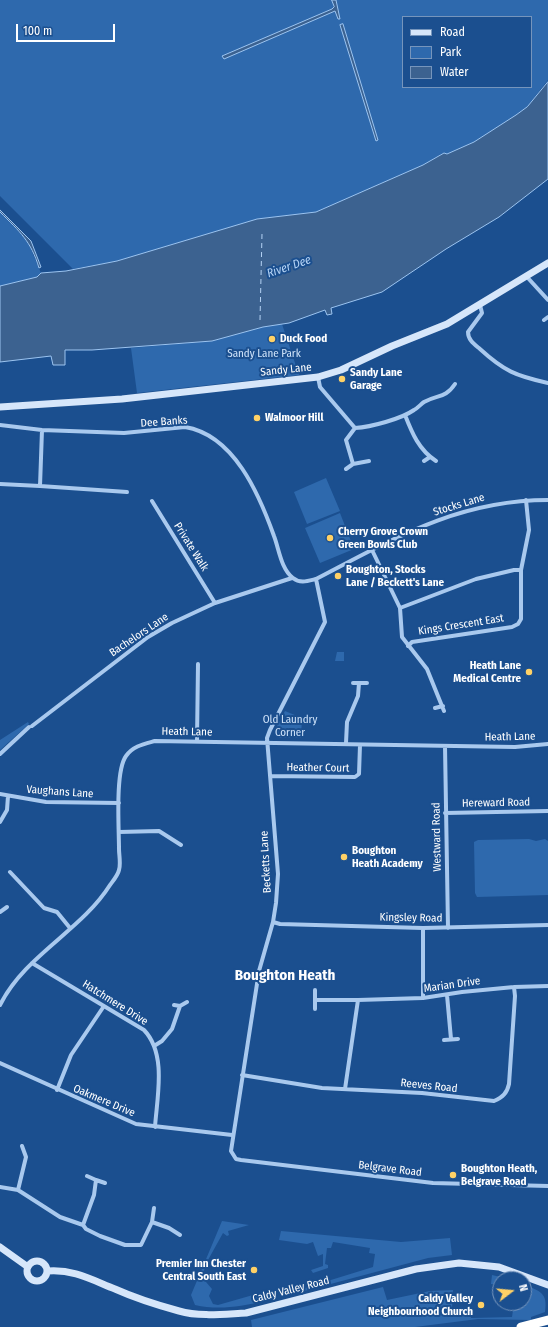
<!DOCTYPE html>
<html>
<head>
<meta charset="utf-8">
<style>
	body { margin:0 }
	#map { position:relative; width:548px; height:1327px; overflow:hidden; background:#1b4f8f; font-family:"Fira Sans Condensed",sans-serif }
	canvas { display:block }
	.legend { position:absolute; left:402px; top:16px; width:130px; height:72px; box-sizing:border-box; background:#1b4f8f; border:1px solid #7695bc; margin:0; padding:5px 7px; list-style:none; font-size:12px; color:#fff }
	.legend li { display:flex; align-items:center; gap:8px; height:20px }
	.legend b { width:20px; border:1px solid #7695bc }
	.north { position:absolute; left:492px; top:1271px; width:40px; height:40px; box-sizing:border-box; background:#1b4f8f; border:1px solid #7695bc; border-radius:50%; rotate:74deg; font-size:11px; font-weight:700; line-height:16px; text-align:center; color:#fff }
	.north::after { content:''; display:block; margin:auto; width:14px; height:18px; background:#ffd166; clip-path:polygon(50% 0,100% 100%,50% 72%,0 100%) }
	.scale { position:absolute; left:16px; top:24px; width:99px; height:18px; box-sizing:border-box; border:2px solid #fff; border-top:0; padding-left:5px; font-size:12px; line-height:14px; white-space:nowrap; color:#fff; -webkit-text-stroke:3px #1b4f8f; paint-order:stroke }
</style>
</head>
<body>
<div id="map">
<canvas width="548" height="1327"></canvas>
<ul class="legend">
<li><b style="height:5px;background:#d6e6fa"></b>Road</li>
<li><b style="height:11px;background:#2e69ad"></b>Park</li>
<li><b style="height:11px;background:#3c6290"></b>Water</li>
</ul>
<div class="north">N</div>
<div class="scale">100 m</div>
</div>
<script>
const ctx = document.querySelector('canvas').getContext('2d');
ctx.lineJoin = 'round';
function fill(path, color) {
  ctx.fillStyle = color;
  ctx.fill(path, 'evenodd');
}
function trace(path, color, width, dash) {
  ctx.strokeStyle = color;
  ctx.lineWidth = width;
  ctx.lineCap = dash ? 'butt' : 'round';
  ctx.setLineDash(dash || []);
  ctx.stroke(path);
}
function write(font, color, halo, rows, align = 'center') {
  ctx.font = font + ' "Fira Sans Condensed",sans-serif';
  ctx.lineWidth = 4;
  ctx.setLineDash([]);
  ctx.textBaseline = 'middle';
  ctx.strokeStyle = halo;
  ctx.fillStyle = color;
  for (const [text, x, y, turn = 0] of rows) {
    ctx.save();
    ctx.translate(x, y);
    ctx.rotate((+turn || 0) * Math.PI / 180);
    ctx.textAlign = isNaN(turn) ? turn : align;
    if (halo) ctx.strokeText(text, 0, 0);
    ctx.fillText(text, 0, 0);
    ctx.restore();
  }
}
const green = new Path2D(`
	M0,0H548V80L527,107L516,115L474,142L447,154L443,153L423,165L316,212L257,219L117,261L73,269L0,196ZM403,17H531V87H403Z
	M0,212L27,240L41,273L38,277L0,286Z
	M282,324L299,375L137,393L131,348L212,341L263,327Z
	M326,478L340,511L307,524L294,492Z
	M340,513L354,549L320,563L305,528Z
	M337,652H344V661H335Z
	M285,711L302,718L301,738H278L275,730Z
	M28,722L29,724L0,750V740Z
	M529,839L536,841L545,839L548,841V895L477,897L475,893L474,842L478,840Z
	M222,1221L249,1225L228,1231L229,1235L227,1236L223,1233L208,1260L202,1275L206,1282L212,1289L209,1296L213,1304L218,1305L260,1293L263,1301C241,1307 217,1310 195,1305L191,1295Z
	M281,1231L401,1242L450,1238L452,1255L428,1258L293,1294L292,1292L373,1267L375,1254L369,1253L370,1248L333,1242L331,1248H327L325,1264L328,1265V1268L313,1273L311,1270L323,1266V1254L318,1256L313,1242L307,1244L279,1240Z
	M492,1275L509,1279H500V1285L491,1284Z
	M524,1284C540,1292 548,1292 545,1312L531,1317V1320L478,1319L415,1327H252L251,1320L383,1287L387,1300L430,1291L453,1290L452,1309L466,1310V1313H470L471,1318L512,1317L514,1303H524Z`);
const water = new Path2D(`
	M332,0H336L340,19H338L335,11L224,59L222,56L332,9L334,7Z
	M343,24L378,140L376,141L340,25Z
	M548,82V179L499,217L446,249L382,292L331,308L332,314L327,315L325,310L289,323L263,327L212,341L92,350H65V365H53L51,356L0,362V286L37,277L41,273L66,271L117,261L257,219L316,212L423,165L444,153L447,154L474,142L516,115L527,107Z
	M0,210L31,241L41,267L39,268C31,241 20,232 0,212Z`);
const ferry = new Path2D(`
	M260,320L262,234`);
const street = new Path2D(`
	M527,277L548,300
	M480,305L482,313L468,332C468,340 474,344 480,349C504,371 516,376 548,383
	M544,320L548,317
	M318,377L320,387L355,428L346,440L353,464L369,461
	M405,415C412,433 419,450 436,461
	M0,425L42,430L124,433L185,427C234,435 259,494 274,536C279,549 281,569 293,578C300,584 308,581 316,579C393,539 458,500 548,500
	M355,428C371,427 401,419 414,410C418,408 421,404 424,402C438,394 445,399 455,384
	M424,461L430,457
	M346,469L353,464
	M0,484L40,486L42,430
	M40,486L127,492
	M152,501L215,603
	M372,550L400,608L402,637L427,669L444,711
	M316,579L325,622L270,730L267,738L278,874L276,903L273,922L259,971L231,1151L236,1159L241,1160L433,1183L548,1186
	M400,608L476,579L514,570H521
	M408,646L412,642L512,627L518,624L521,619V570L529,530L526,500
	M353,683H367
	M435,708L443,706
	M32,726L148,637L172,623L215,603L292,578
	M197,741L198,664
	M346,743L347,722L358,696L359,683H361
	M445,746L448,928
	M0,754L29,727
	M270,776L355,777L359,774L360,745
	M0,794L46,802L119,803
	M445,813L548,811
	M0,822L7,810L8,796
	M119,832L159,831L181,845
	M10,872L44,908L57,912L70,928
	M0,912L7,907
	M273,922L280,924L423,928L548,925
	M32,963L144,1030C167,1054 157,1097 155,1127
	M315,990V1009
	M447,995L451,1039
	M423,998V928
	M315,1000H358
	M0,1005C25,955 81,931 110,885C113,881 118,875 119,870C121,864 119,855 119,849C119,828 115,771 126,756C133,746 144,744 155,741L515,747L548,744
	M174,1005L180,1006
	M444,1040L458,1039
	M154,1046L162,1041L172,1029L180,1006L187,1002
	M0,1063L136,1124L232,1135
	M242,1075L322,1088L422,1093L494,1101C503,1097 507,1093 509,1084L515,996L514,987
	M345,1089L358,1000L423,998L462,992L514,987L548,986
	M57,1090L71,1055L104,1006
	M96,1180L105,1183
	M0,1187L18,1190L60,1217L83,1225L86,1229L100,1236L125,1245H141L152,1222L169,1228L180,1235
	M18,1190L26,1157L22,1146
	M152,1222L154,1208
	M83,1225L94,1195L96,1180L87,1176`);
const secondary = new Path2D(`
	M0,407L122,399L318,377L341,370L392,346L447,324L548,263
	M0,1247L28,1267
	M27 1271a10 10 0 1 1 20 0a10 10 0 1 1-20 0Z
	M48,1271C73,1269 92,1280 115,1289C135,1298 157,1305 179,1311C200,1317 224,1314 246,1313L416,1269L459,1263L499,1267L548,1285`);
const highway = new Path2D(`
	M521,1327L548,1320`);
const markers = [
	[272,339,4,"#ffd166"],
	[342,379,4,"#ffd166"],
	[257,418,4,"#ffd166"],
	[330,538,4,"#ffd166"],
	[338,576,4,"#ffd166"],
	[529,672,4,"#ffd166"],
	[344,857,4,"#ffd166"],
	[453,1175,4,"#ffd166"],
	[254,1270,4,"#ffd166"],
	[481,1305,4,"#ffd166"]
];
const poiNames = [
	["Duck Food",280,339],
	["Sandy Lane",350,373],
	["Garage",350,386],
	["Walmoor Hill",265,418],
	["Cherry Grove Crown",338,532],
	["Green Bowls Club",338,545],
	["Boughton, Stocks",346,570],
	["Lane / Beckett's Lane",346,583],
	["Heath Lane",521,666,"right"],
	["Medical Centre",521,679,"right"],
	["Boughton",352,851],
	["Heath Academy",352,864],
	["Boughton Heath,",461,1169],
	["Belgrave Road",461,1182],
	["Premier Inn Chester",246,1264,"right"],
	["Central South East",246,1277,"right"],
	["Caldy Valley",473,1299,"right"],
	["Neighbourhood Church",473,1312,"right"]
];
const parkNames = [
	["Sandy Lane Park",264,354],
	["Old Laundry",290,720],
	["Corner",290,733]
];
const streetNames = [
	["Sandy Lane",286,370,-6],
	["Dee Banks",164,422,-4],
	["Stocks Lane",459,505,-17],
	["Private Walk",191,547,58],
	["Kings Crescent East",461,625,-9],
	["Bachelors Lane",139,635,-34],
	["Heath Lane",187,732,1],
	["Heath Lane",510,737,-1],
	["Heather Court",318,768,1],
	["Vaughans Lane",60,792,4],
	["Hereward Road",496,803,-1],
	["Westward Road",437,837,-91],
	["Becketts Lane",266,862,-93],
	["Kingsley Road",411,918,1],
	["Marian Drive",452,985,-8],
	["Hatchmere Drive",115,1003,32],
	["Reeves Road",429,1086,6],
	["Oakmere Drive",104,1101,23],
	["Belgrave Road",390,1169,7],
	["Caldy Valley Road",291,1290,-14]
];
const waterNames = [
	["River Dee",289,267,-19]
];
const districtNames = [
	["Boughton Heath",285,976]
];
fill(green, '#2e69ad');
fill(water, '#3c6290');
trace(water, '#9cc4f0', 1);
trace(ferry, '#b5d3f5', 1, [5, 4]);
trace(street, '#a9c9ee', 4);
trace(secondary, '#d6e6fa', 7);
trace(highway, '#fff', 9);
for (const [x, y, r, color] of markers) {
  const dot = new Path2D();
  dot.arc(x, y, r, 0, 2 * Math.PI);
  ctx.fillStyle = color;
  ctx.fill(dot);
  trace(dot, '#1b4f8f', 1.5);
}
write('bold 11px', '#fff', '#1b4f8f', poiNames, 'left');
write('11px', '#cfe3fa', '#1b4f8f', parkNames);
write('11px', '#fff', '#1b4f8f', streetNames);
write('italic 12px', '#b5d3f5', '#1b4f8f', waterNames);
write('bold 15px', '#fff', '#1b4f8f', districtNames);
</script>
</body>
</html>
